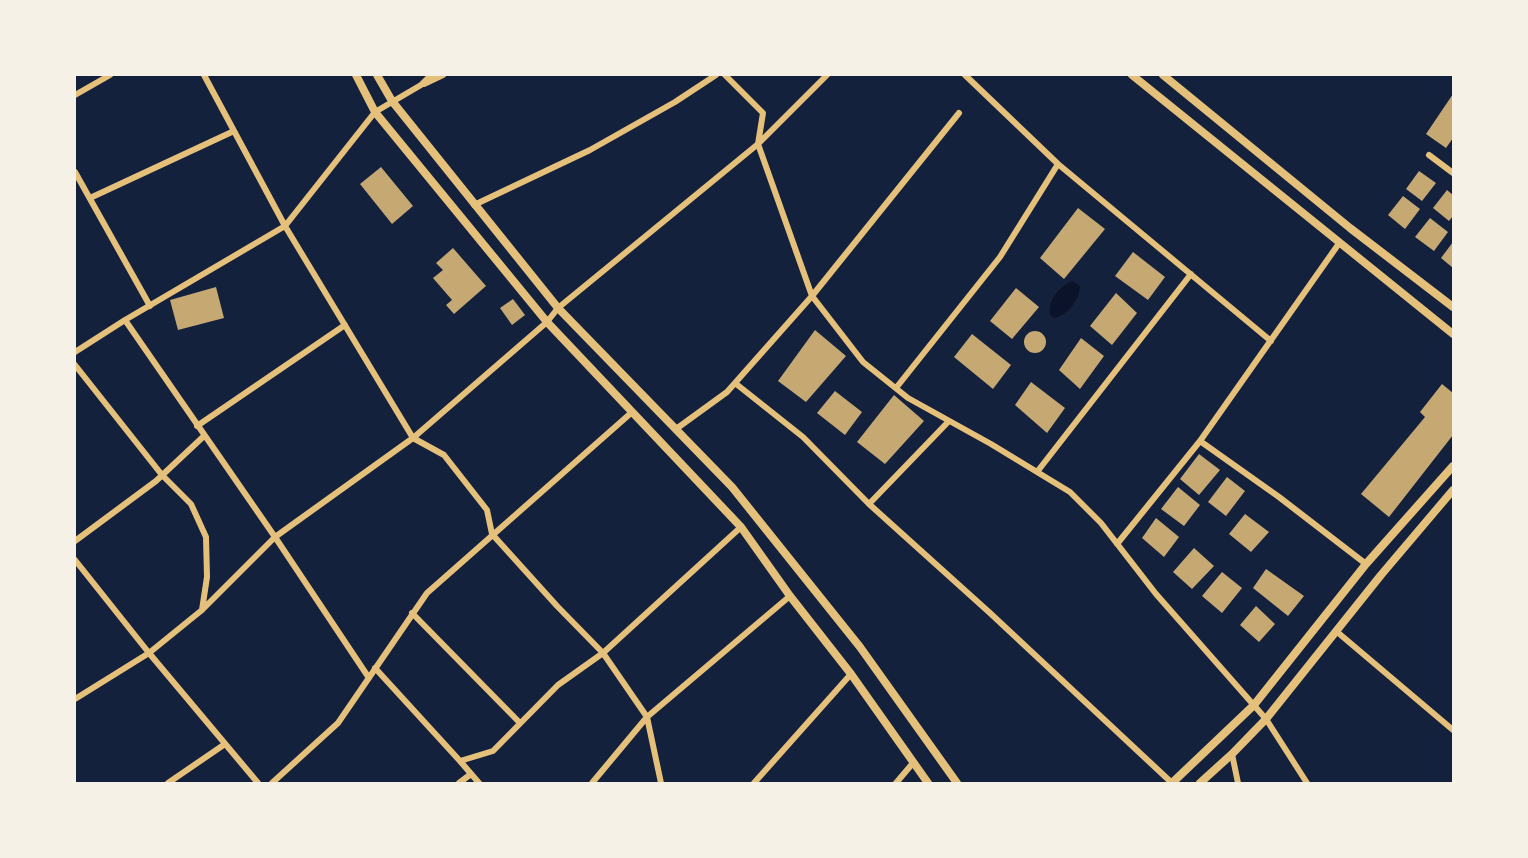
<!DOCTYPE html>
<html>
<head>
<meta charset="utf-8">
<style>
	body { margin:0 }
	#map { position:relative; width:1528px; height:858px; overflow:hidden; background:#14213d; font-family:"Sofia Sans Condensed",sans-serif }
	canvas { display:block }
	.frame { position:absolute; inset:0; border:76px solid #f6f1e7; pointer-events:none }
</style>
</head>
<body>
<div id="map">
<canvas width="1528" height="858"></canvas>
<div class="frame"></div>
</div>
<script>
const ctx = document.querySelector('canvas').getContext('2d');
ctx.lineJoin = 'round';
function fill(path, color) {
  ctx.fillStyle = color;
  ctx.fill(path, 'evenodd');
}
function trace(path, color, width, dash) {
  ctx.strokeStyle = color;
  ctx.lineWidth = width;
  ctx.lineCap = dash ? 'butt' : 'round';
  ctx.setLineDash(dash || []);
  ctx.stroke(path);
}
const water = new Path2D(`
	M1073,281L1080,286C1080,299 1067,316 1054,318L1050,315C1047,301 1060,285 1073,281Z`);
const building = new Path2D(`
	M1453,94V138L1446,148L1426,134Z
	M381,167L413,206L392,224L360,184Z
	M1419,171L1436,183L1422,201L1406,189Z
	M1447,190L1453,195V216L1449,221L1433,208Z
	M1403,196L1420,209L1405,229L1388,215Z
	M1078,208L1105,229L1064,279L1040,258Z
	M1430,218L1448,232L1434,251L1415,237Z
	M1453,242V268L1441,258Z
	M453,248L486,286L454,314L446,305L452,300L433,278L443,270L436,263Z
	M1133,252L1165,277L1148,300L1115,276Z
	M216,287L224,318L178,330L170,300Z
	M1016,288L1039,307L1012,339L990,321Z
	M1116,293L1137,313L1112,345L1090,326Z
	M513,299L525,315L512,325L500,308Z
	M815,330L846,356L806,402L778,381Z
	M1024 342a11 11 0 1 1 22 0a11 11 0 1 1-22 0Z
	M972,334L1011,365L993,389L954,357Z
	M1081,338L1104,356L1080,389L1059,370Z
	M1031,382L1065,408L1047,433L1015,405Z
	M1442,384L1453,393V435L1389,517L1361,494L1425,417L1420,412Z
	M835,391L862,412L845,435L817,413Z
	M894,395L924,421L885,464L857,442Z
	M1199,454L1220,470L1199,495L1180,479Z
	M1227,477L1245,491L1226,516L1208,502Z
	M1178,487L1200,505L1184,526L1161,509Z
	M1245,514L1269,532L1251,552L1229,534Z
	M1156,518L1179,537L1164,557L1142,538Z
	M1194,548L1214,566L1192,589L1173,572Z
	M1266,569L1304,596L1288,616L1253,588Z
	M1222,572L1242,588L1222,613L1202,596Z
	M1256,606L1275,624L1259,642L1240,625Z`);
const minor = new Path2D(`
	M204,75L285,226L413,438L444,455L487,510L492,534L557,606L603,653L647,717L661,783
	M725,75L763,113L758,144L812,296L863,362L908,398L991,444L1070,492L1101,523L1156,594L1266,719L1307,783
	M965,75L1058,164L1271,341
	M424,84L443,75
	M75,95L110,75
	M1429,155L1453,173
	M75,172L150,306
	M90,198L234,131
	M474,205L590,150L675,102L716,75
	M125,320L275,537L369,678
	M75,352L125,320L285,226L375,112L421,85L431,75
	M75,365L162,475L191,504L206,537L207,577L202,610
	M735,383L803,437L869,504L990,613L1172,783
	M896,388L1000,257L1058,164
	M197,426L345,325
	M676,429L727,392L812,296L959,113
	M1200,441L1340,242
	M1037,472L1191,274
	M869,504L949,421
	M75,541L156,481L204,436
	M1117,544L1200,441L1279,497L1366,564
	M75,560L149,653L258,783
	M412,613L520,723
	M1336,631L1453,730
	M375,668L460,761L493,751L558,685L603,653L741,527
	M75,699L149,653L202,610L275,537L413,438L547,322L558,308L758,144L827,75
	M1232,754L1238,783
	M460,761L479,783
	M168,783L225,744
	M272,783L338,723L427,593L631,413
	M459,783L471,774
	M592,783L647,717L790,596
	M754,783L851,674
	M896,783L913,763`);
const secondary = new Path2D(`
	M356,75L375,112L547,322L741,527L790,596L851,674L928,783
	M377,75L392,101L558,308L732,487L860,647L957,783
	M1132,75L1453,334
	M1163,75L1350,228L1453,307
	M1172,783L1254,705L1366,564L1453,466
	M1200,783L1232,754L1266,719L1381,575L1453,490`);
fill(water, '#0b132b');
fill(building, '#c6a872');
trace(minor, '#e5c07b', 6);
trace(secondary, '#e5c07b', 8);
</script>
</body>
</html>
